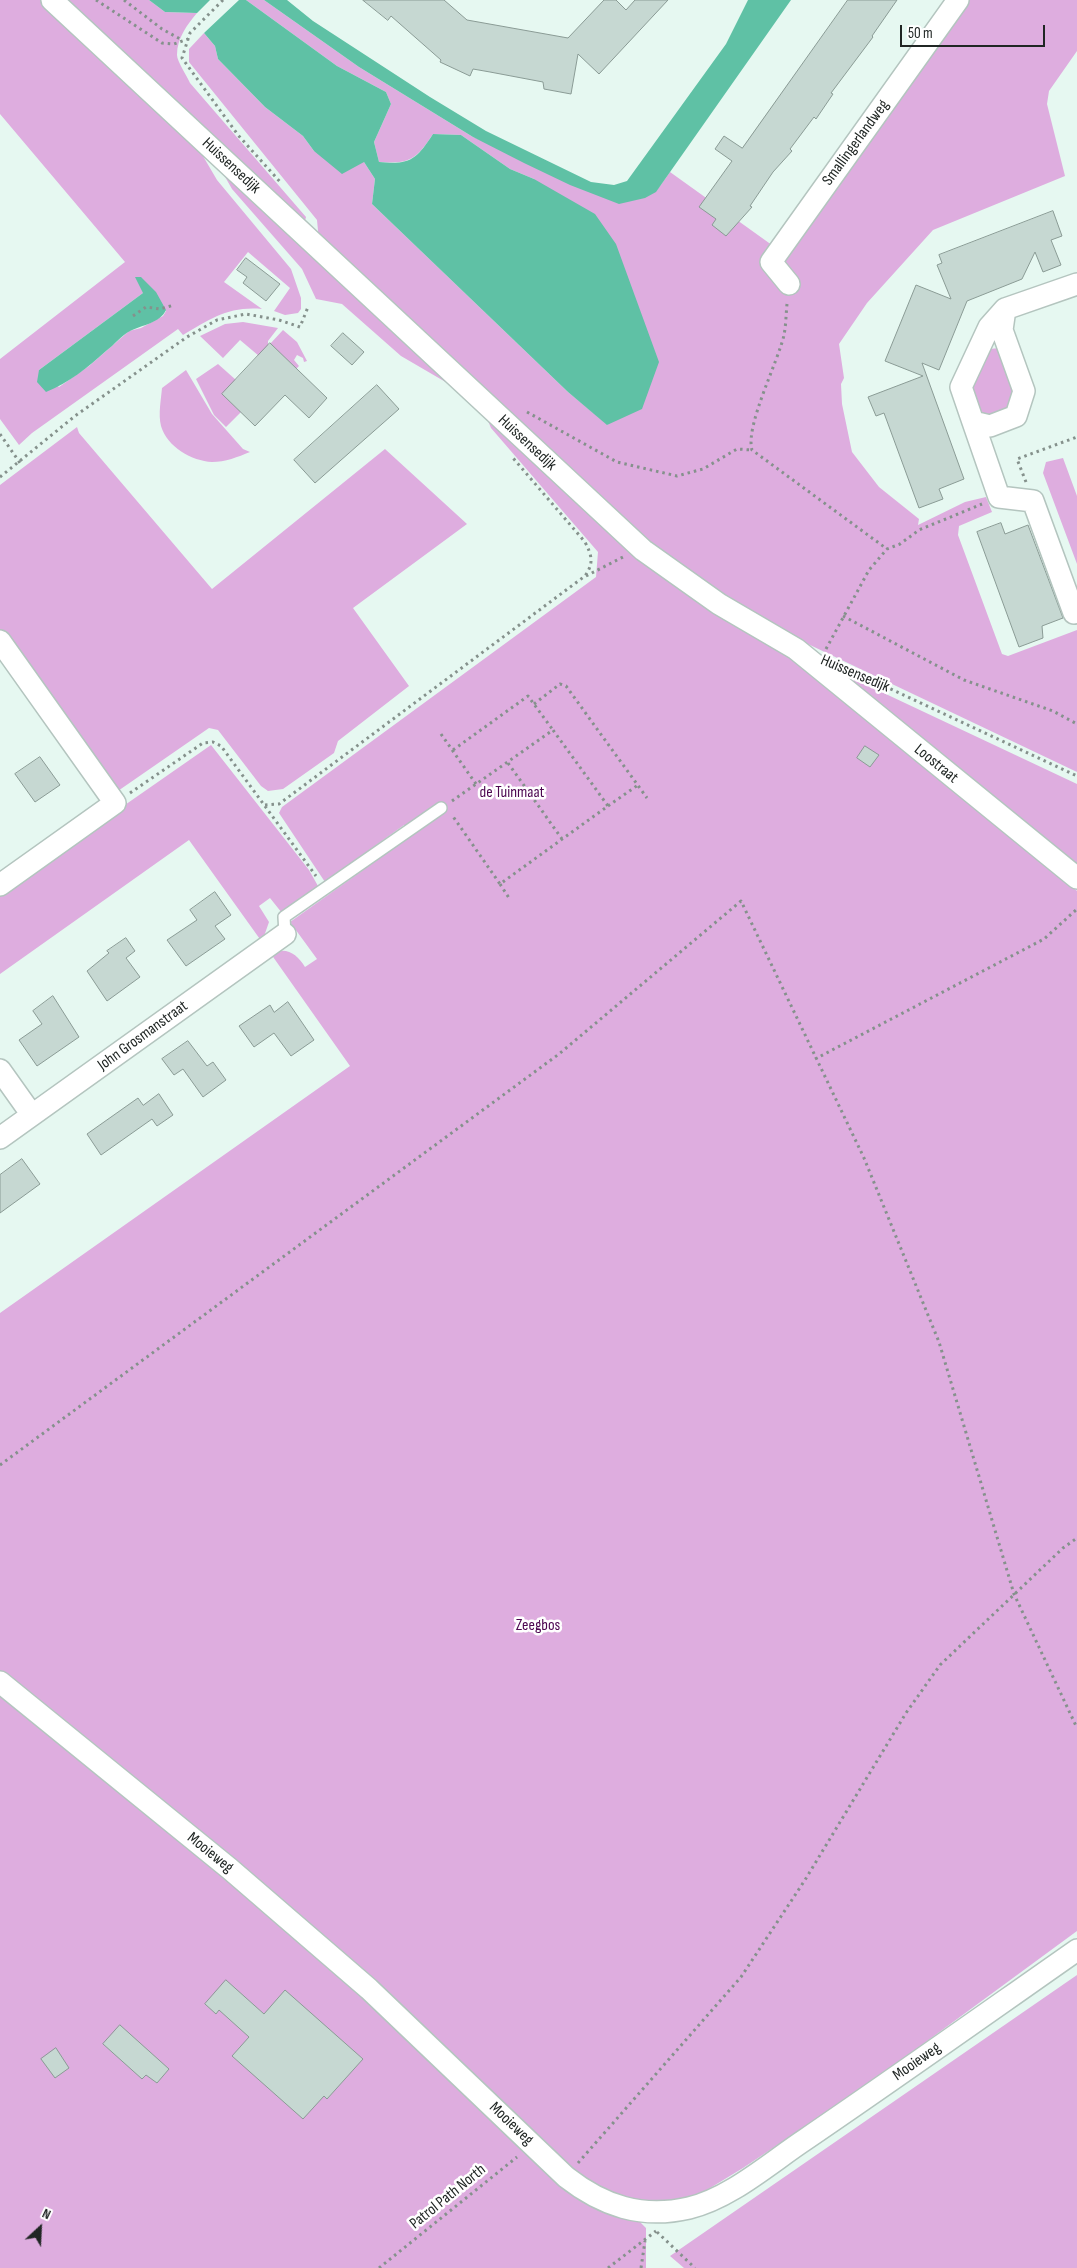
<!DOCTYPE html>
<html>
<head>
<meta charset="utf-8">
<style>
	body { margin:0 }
	#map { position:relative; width:1077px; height:2268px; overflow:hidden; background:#e6f8f1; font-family:"Sofia Sans Condensed",sans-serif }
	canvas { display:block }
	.north { position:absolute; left:15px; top:2203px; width:50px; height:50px; -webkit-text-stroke:4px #fff; paint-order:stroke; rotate:25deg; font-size:14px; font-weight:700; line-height:20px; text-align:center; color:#202624 }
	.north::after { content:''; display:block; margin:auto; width:18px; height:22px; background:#202624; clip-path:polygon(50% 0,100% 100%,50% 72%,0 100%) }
	.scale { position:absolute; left:900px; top:25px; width:145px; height:22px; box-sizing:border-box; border:2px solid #202624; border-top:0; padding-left:6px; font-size:15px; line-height:18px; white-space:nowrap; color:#202624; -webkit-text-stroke:4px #fff; paint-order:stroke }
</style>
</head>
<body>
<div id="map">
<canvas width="1077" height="2268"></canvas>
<div class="north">N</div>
<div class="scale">50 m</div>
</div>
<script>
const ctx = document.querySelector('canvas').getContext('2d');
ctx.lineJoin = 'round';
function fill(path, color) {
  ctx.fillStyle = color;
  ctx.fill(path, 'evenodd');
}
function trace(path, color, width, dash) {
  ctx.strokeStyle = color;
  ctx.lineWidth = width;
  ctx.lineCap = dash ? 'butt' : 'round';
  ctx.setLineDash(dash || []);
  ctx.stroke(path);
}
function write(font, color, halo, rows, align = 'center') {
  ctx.font = font + ' "Sofia Sans Condensed",sans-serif';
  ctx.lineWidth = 5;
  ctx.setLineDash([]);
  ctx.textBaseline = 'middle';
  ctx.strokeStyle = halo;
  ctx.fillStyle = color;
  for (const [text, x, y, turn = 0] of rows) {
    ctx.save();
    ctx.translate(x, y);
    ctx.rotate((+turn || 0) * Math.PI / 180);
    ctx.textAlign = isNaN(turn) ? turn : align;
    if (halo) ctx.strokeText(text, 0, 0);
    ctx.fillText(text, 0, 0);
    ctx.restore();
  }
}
const green = new Path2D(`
	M0,0H43L200,151L217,180L291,269L301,298V309L298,313L285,315L274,311L290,288L248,252L224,282L262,309C229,306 210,319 183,335L178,329L32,433L19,445L0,419V359L125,262L0,114ZM143,293L166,311L163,316L141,328L129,331L89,366L59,387L39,370Z
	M57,0H149L165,12L197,13C187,25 177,38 177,55C177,61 187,76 190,83L306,217L304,225Z
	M246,0H264L359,67L473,137L633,200C655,196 658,189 670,172L783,253L966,0H1077V51L1049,91L1047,104L1065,176L933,230L867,303L839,344L844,378L841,384L842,404L852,452L879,487L919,519L918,525L965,502L986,497L992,512L959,526L958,535L1002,654L1008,656L1077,630V772L770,626L696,581L597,500L319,241L317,220L189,62V49L204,33L215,46L218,59L265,107L303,136L314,151L364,162L375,179L372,204L568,392L608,425L534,179L510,169L461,135L433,134C416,160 410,164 379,162L374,142L391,104L386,92L337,66Z
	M220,168L461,391L401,356L342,304L316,299L302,269L232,189Z
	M243,322L278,328L268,341V346L259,356L240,340L223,358L200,336L225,324Z
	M283,330L297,342L307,361L304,362L303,358L297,355L294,360L299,366L296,369L270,344Z
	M1000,348L1015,391L1010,408L991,415L976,411L970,389L989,349Z
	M218,364L236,380L241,412L226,427L214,415L196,379Z
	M186,370L212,414L243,449L250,452C238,457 225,462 212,462C192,461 167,447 161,426C158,414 161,400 162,388Z
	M486,416C678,569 870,721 1060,875L1077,891V1931L870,2083L743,2168L697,2196L675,2200L640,2222L646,2228V2268H0V1313L350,1066L271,954C286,946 297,954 305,967L317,959L290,922L411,836L404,825L325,882L279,813L282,807L596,577L598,552L491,428Z
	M77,427L79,433L212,589L385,449L467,524L353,608L409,686L338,741L334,753L283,789L268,791L261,786L218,730L209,728L115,793L0,630V485Z
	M1063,458L1077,496V564L1043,473L1046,462Z
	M837,671L1077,784V871Z
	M211,745L309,870L318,886L282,913L270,898L259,906L269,922L262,942L189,840L0,974V892Z
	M1077,1975V2268H684L670,2256Z`);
const water = new Path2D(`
	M149,0H210L197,13L165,12Z
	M239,0H246L337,66L386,92L391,104L374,142L379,162C410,165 416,160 433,134L461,135L510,169L534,179L595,214L616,244L659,362L642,409L607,425L568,392L372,204L375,179L364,162L342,174L314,151L303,136L265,107L218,59L215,46L204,33Z
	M264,0H287L313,21L430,97L486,131L591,182L614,185L627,181L726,44L748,0H791L656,192L645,198L619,204L570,185L524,163L473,137L359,67Z
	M135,277H141L156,292L166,310C160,323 142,325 130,331C122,335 114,345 106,351C88,367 69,383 46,392L37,382L39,370L143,293Z`);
const building = new Path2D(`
	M363,0H444L467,20L568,38L604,0H616L626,10L635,0H668L599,74L578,54L571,94L544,89L543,82L490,72L473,69L470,76L440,62L441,60L391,16L388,20Z
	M848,0H897L872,36L873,37L831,93L833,94L816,119L814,117L790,149L792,151L773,172L750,206L752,207L726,236L712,225L716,219L699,207L732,161L715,149L724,136L742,148Z
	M1053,211L1062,236L1051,240L1061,265L1043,272L1035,252L1022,279L967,301L939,370L922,363L964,479L939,489L943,499L919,508L884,413L876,416L868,397L923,376L885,361L916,285L951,299L937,265L942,263L939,255Z
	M246,258L280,284L266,301L243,283L247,277L237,270Z
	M343,333L364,352L352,365L331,346Z
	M270,343L327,398L309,418L285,395L255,426L222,394Z
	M377,385L399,409L315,483L294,460Z
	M1001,523L1005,534L1028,525L1063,618L1042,626L1043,638L1019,647L977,532Z
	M865,746L879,755L870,767L857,758Z
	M40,757L60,785L35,802L15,774Z
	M215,892L231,915L215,926L225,939L186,966L167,940L197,920L190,910Z
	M126,938L135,951L126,958L140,977L107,1001L87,971L109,953L107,951Z
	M53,996L79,1037L37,1066L19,1040L42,1024L33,1011Z
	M288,1002L314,1040L291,1056L274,1033L254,1047L239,1026L270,1005L274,1012Z
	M188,1041L207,1066L213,1062L226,1080L203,1097L183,1069L174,1075L162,1059Z
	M159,1094L173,1115L157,1126L152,1119L101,1155L87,1134L138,1098L143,1105Z
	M22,1159L40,1184L0,1213V1175Z
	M226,1980L264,2014L285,1990L363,2059L327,2099L324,2096L303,2119L232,2056L249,2037L219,2010L216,2014L205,2004Z
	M120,2025L169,2069L157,2083L146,2075L142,2079L103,2044Z
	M56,2048L69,2068L55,2078L41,2059Z`);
const path = new Path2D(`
	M96,0L162,43L174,44L188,39
	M124,0L162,29L182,40
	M223,0L190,33L182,58L238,135L282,184
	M787,304C786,314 786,325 784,335C778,362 745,426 752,450L887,549
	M133,316L146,307L160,309L174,305
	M527,412L617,462L677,476L703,469L737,449L752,450
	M0,434L20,463
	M0,477L75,416L187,337L217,320L246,314L279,320L300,327L308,307
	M1026,482L1017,459L1077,437
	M586,576L623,557
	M843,616L964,680L1053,711L1077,724
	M826,649L869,570L887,549L900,544L919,530L982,504
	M861,675L1077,776
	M534,704L560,684L566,686L647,798
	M441,734L476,784
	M453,750L528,696L553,730
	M508,763L562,839
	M130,793L203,743L213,742L221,746L316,876
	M452,801L553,730L608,806L500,884L452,815
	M265,805L279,804L585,576C594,563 592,556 585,542L513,458
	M608,806L638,785
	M500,884L509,898
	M815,1059L1044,939L1077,909
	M0,1465L559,1054L741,901L864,1158L939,1342L1014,1594L1077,1728
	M578,2163L741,1977L805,1880L906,1713L940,1665L1063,1548L1077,1538
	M657,2232L695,2268
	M379,2268L517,2157
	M608,2268L656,2231
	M641,2268L645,2241`);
const lane = new Path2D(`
	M285,934L284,917L441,808`);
const street = new Path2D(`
	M52,0L643,550L719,604L796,649L1077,878
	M789,284L771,262L958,0
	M1005,309L1002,330L1024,391L1016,416L990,426L973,422L961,387L989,327L1005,309L1077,284
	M973,422L999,497L1033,501L1074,613
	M0,641L115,803L0,885
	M0,1070L32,1115
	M0,1138L285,934
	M0,1682L230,1869L369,1989L566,2177C603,2206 642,2219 689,2208C731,2198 771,2162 806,2139C897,2077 987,2013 1077,1950`);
const streetNames = [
	["Smallingerlandweg",856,143,-54],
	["Huissensedijk",231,166,43],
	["Huissensedijk",527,443,43],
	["Huissensedijk",855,674,23],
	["Loostraat",936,764,39],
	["John Grosmanstraat",143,1036,-36],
	["Mooieweg",210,1853,39],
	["Mooieweg",917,2062,-35],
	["Mooieweg",511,2124,44],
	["Patrol Path North",448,2197,-39]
];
const parkNames = [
	["de Tuinmaat",512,793],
	["Zeegbos",538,1626]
];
fill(green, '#deaddf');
fill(water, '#5fc1a5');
fill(building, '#c6d8d2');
trace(building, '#8a9b95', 1);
trace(lane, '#b4c5bf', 14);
trace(street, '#b4c5bf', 24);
trace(path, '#85918c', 3, [2.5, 4]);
trace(lane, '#fff', 11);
trace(street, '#fff', 21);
write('16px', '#202624', '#fff', streetNames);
write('16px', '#4c0650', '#fff', parkNames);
</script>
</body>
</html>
